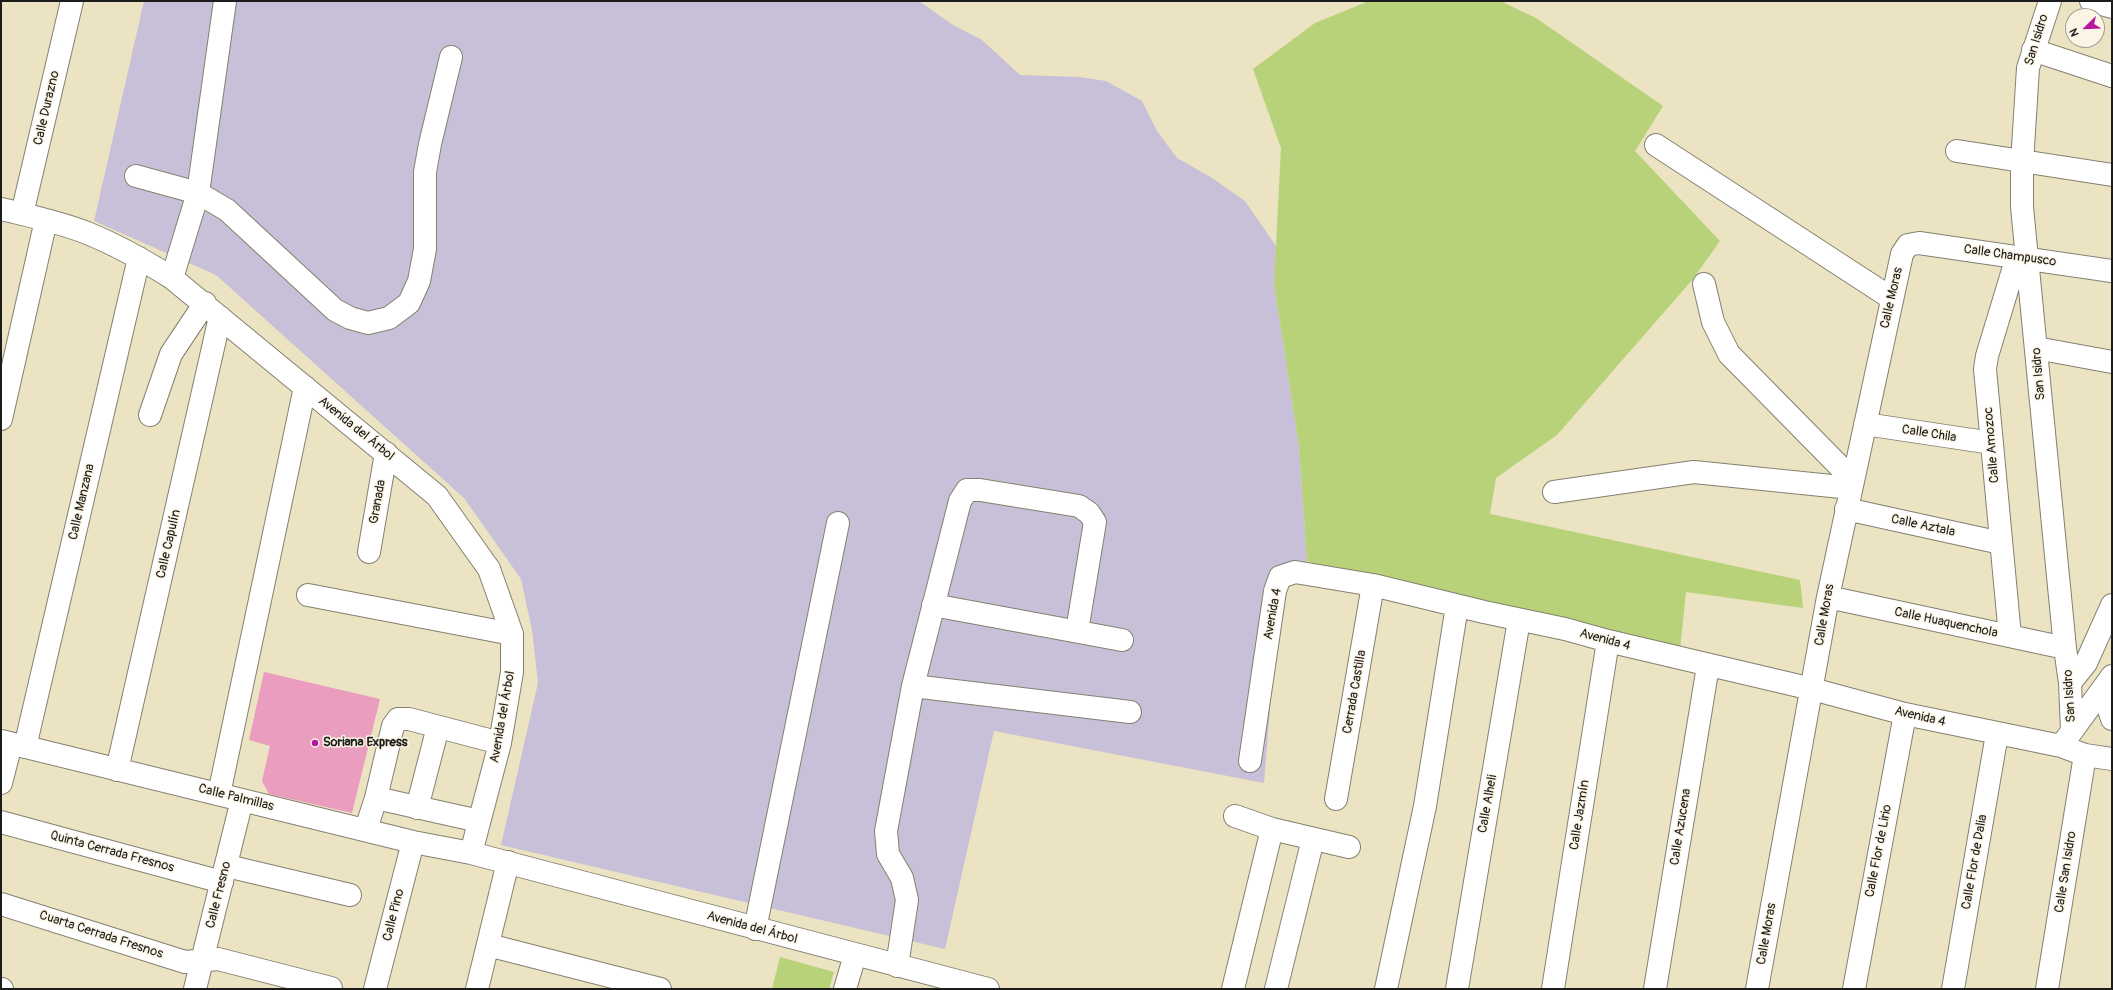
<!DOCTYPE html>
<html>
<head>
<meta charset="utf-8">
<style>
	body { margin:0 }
	#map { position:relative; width:2113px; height:990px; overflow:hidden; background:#ece3c3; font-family:Pangolin,sans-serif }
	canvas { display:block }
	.frame { position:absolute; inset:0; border:2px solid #1c1c1c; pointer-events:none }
	.north { position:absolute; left:2065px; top:8px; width:40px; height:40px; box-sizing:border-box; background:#fcf5e5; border:1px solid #a29e95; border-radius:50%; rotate:247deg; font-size:11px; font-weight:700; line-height:16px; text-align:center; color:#1c1c1c }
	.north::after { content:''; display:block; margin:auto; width:14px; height:18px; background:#b5179e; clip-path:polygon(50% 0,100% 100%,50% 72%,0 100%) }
</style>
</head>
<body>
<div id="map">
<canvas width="2113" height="990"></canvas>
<div class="frame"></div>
<div class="north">N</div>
</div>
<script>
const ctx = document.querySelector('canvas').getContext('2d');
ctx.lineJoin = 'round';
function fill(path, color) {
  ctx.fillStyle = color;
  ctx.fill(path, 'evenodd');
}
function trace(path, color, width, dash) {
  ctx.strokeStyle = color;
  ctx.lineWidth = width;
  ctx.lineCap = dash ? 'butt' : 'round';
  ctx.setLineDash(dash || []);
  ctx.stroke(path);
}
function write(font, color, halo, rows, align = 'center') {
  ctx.font = font + ' Pangolin,sans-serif';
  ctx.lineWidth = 3;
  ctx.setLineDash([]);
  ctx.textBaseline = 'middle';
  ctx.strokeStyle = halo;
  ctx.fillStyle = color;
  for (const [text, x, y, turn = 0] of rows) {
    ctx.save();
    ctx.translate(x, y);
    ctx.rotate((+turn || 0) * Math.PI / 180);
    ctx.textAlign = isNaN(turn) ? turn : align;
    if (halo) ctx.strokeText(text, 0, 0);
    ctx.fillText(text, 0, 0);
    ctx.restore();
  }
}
const industrial = new Path2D(`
	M144,1H919L953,25L982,40L1020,75L1079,77L1106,81L1142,101L1157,131L1177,158L1212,178L1245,201L1276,246L1274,284L1299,446L1307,561L1281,577L1264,783L994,731L945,949L501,845L538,683L532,630L521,579L464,498L216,275L94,221Z`);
const green = new Path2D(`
	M1369,1H1500L1536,18L1663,106L1635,151L1720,241L1693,279L1557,435L1496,478L1490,514L1800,580L1803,608L1686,592L1680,650L1373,585L1307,561L1299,446L1274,284L1281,148L1253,69L1315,23Z
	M780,957L834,972L829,989H772Z`);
const building = new Path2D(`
	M264,672L380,699L352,813L269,794L262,781L270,746L249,740Z`);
const minor = new Path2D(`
	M2050,1L2028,68L2022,163V207L2065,648L2070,683L2072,731L2061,746
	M2091,1L2112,7
	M2033,50L2112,76
	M1656,145L1891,298
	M1957,151L2112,175
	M136,176L198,193L227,210L335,310L350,318L368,323L389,318L409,303L419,281L425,249V172L430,144L451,57
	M1,209C30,216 60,222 87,233C117,245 145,261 172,278L437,496L489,569L512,634V672L500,743L471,853L988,989
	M22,214L72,1
	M172,278L198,193L225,1
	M1704,284L1713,322L1729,354L1853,480
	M2036,348L2112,362
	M150,415L171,354L205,303
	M1,419L46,220
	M1865,424L1992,443
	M1554,492L1694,472L1851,488
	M1846,509L2001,543
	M369,552L386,453
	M308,595L512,634
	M1828,597L2065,648
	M933,605L1122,640
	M2010,636L1985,369L1987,356L2017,257
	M2070,683L2086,663L2112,605
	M2108,684L2107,704L2112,719
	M913,686L1130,712
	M2072,731L2112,676
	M1,741L413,842L471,853
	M25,747L139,258
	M1250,761L1275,591L1280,577L1295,572L1373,585L1484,612L1565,629L1608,641L1812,689L1905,714L2061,746L2085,755L2112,759
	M117,770L220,317
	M1,783L11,744
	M219,794L305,387
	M376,798L479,821
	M1336,799L1373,585
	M417,808L438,727
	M1235,816L1272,829L1349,847
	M1,822L222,882
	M366,829L376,798L393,726L398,719H409L500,743
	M227,866L350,895
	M1,904L185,962L218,959L331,988
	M755,929L838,523
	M488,945L660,989
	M897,966L907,900L902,878L888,854L886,831L913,686L960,501L967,490H980L1079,506L1089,513L1095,522L1077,631
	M1,989H2
	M195,989L242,800
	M375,989L413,842
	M477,989L508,862
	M845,989L855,955
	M1233,989L1272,829
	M1276,989L1313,839
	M1386,989L1425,806L1457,606
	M1457,989L1519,620
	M1553,989L1608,641
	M1655,989L1708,666
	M1757,989L1828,597L1902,254L1908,245L1919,243L2112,271
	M1854,989L1905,714
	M1953,989L1997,734
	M2047,989L2085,755`);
const markers = [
	[315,743,4,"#b5179e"]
];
const streetNames = [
	["San Isidro",2037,40,-73],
	["Calle Durazno",47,108,-77],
	["Calle Champusco",2010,256,8],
	["Calle Moras",1892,298,-77],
	["San Isidro",2039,374,-95],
	["Avenida del Árbol",356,429,39],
	["Calle Chila",1929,434,9],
	["Calle Amozoc",1992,445,-95],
	["Calle Manzana",82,502,-77],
	["Granada",378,502,-80],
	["Calle Aztala",1923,526,12],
	["Calle Capulín",169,544,-77],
	["Avenida 4",1273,614,-80],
	["Calle Moras",1825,615,-80],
	["Calle Huaquenchola",1946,623,12],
	["Avenida 4",1605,640,15],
	["Cerrada Castilla",1355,692,-80],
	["San Isidro",2070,696,-94],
	["Avenida del Árbol",503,717,-80],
	["Avenida 4",1920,717,13],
	["Calle Palmillas",236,798,14],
	["Calle Alheli",1488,804,-80],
	["Calle Jazmín",1580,815,-81],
	["Calle Azucena",1681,827,-81],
	["Calle Flor de Lirio",1879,851,-79],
	["Quinta Cerrada Fresnos",112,852,15],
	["Calle Flor de Dalia",1975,862,-80],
	["Calle San Isidro",2066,872,-81],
	["Calle Fresno",219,895,-76],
	["Calle Pino",394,915,-76],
	["Avenida del Árbol",752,928,15],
	["Calle Moras",1767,934,-80],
	["Cuarta Cerrada Fresnos",101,935,18]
];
const poiNames = [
	["Soriana Express",323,743]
];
fill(industrial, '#c8bfd8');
fill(green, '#b7d278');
fill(building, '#ea9dbe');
trace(minor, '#848070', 24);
trace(minor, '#fff', 22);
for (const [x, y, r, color] of markers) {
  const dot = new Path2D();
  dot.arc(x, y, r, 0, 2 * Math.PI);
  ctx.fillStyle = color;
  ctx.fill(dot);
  trace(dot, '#fcf5e5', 1.5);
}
write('13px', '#1c1c1c', '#fcf5e5', streetNames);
write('bold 13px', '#1c1c1c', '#fcf5e5', poiNames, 'left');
</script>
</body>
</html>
